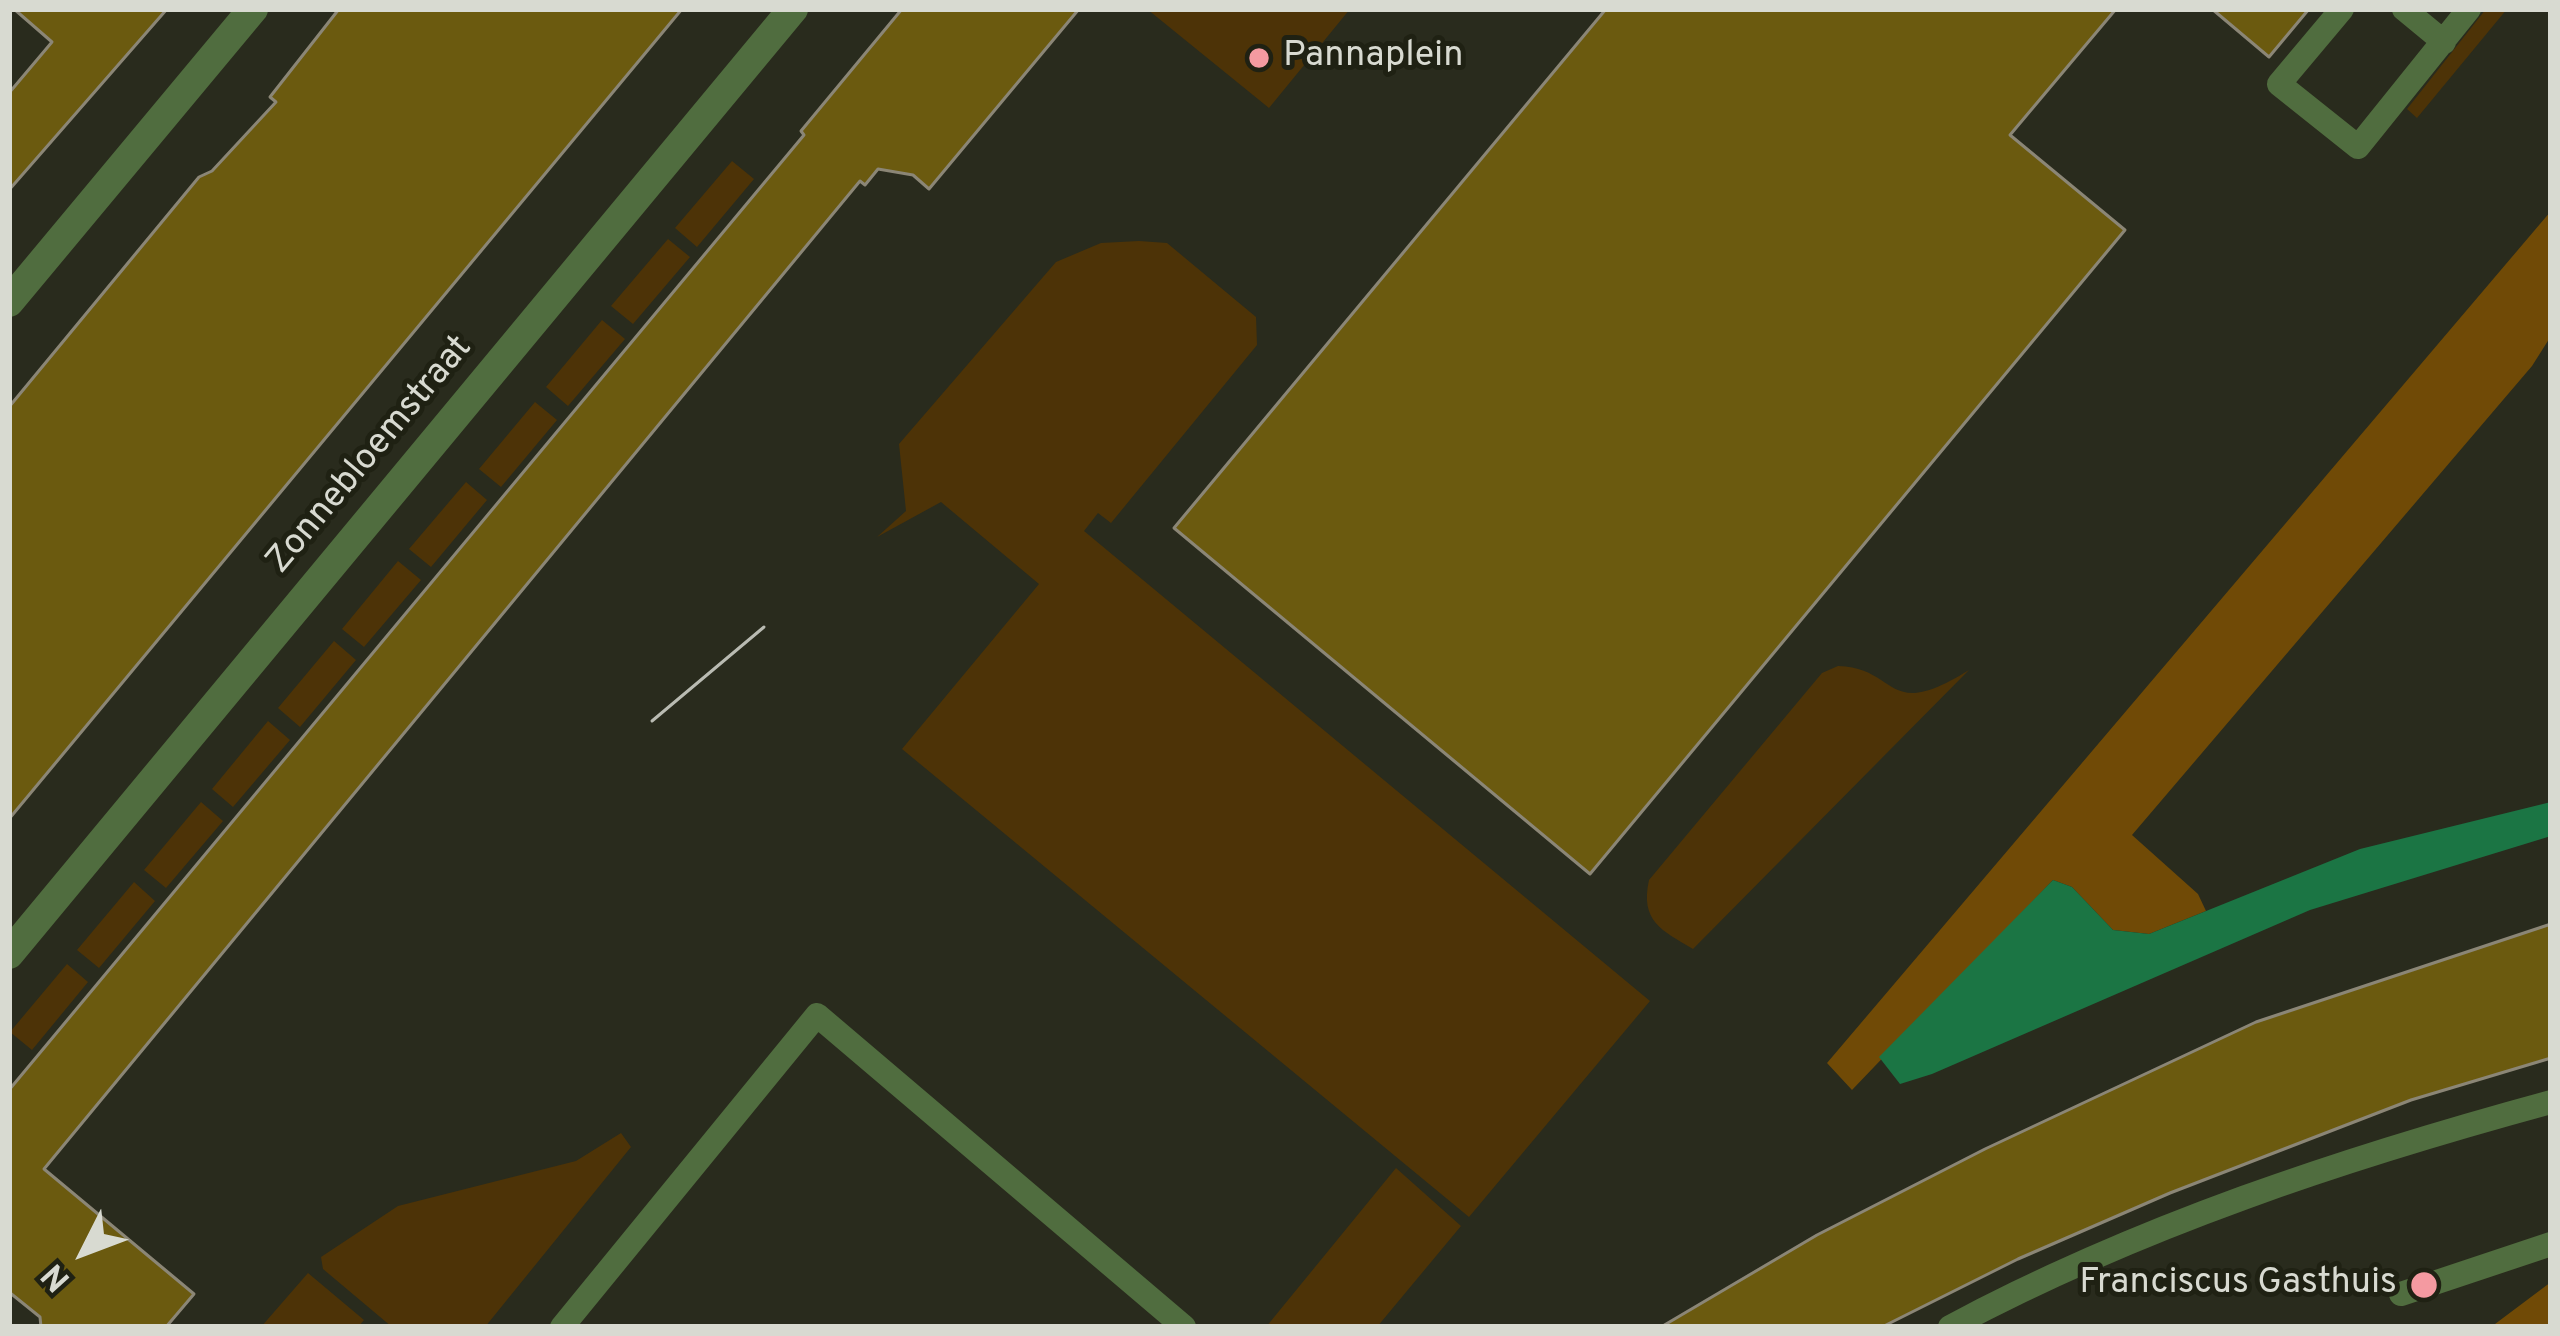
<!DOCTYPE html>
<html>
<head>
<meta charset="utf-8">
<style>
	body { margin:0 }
	#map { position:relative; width:2560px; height:1336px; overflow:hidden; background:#292b1d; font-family:Overpass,sans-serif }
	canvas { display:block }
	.frame { position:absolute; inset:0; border:12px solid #d8dad1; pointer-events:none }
	.north { position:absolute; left:24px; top:1192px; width:120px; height:120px; -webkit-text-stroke:9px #1f2113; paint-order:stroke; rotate:228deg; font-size:33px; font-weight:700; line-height:48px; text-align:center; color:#d8dad1 }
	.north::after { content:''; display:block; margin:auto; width:42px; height:54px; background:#d8dad1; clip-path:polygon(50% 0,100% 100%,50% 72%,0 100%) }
</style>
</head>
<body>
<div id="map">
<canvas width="2560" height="1336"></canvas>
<div class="frame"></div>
<div class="north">N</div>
</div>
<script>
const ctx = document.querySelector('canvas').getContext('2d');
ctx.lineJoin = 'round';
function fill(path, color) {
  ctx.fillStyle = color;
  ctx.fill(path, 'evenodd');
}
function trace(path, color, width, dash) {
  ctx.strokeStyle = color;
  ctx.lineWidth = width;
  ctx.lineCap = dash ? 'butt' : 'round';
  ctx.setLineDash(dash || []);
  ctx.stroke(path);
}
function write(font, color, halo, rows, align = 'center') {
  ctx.font = font + ' Overpass,sans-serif';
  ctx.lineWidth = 10;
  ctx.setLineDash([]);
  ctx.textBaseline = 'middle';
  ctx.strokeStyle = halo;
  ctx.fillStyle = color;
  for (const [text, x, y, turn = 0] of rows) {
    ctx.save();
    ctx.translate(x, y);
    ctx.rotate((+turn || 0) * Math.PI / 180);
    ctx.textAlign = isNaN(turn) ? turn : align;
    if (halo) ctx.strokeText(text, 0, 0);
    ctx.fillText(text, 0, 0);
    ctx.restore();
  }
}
const green = new Path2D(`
	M1147,9H1350L1269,108Z
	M2486,9H2507L2417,118L2407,109Z
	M732,161L754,179L697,247L675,228Z
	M668,239L690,257L633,324L611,306Z
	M1139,241L1167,243L1256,317L1257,345L1111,523L1098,513L1084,531L1650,1001L1469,1217L902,749L1039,584L941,502L877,537L906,511L899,444L1056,262L1101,243Z
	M602,320L625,339L568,406L546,387Z
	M535,402L557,420L501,487L479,469Z
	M466,482L487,500L431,567L409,549Z
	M398,561L421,580L364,647L342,629Z
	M334,641L356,660L300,727L278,708Z
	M1838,666C1900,668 1884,723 1969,670L1693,949C1661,930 1640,921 1649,880L1822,673Z
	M268,721L290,740L233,807L212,789Z
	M201,802L223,821L166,888L144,870Z
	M134,882L155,901L99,968L77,950Z
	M67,964L88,982L32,1050L10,1032Z
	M621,1133L631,1147L485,1327H392L323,1269L321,1257L398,1206L576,1161Z
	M1396,1168L1461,1226L1377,1327H1266Z
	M308,1273L364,1320L358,1327H261Z`);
const forest = new Path2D(`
	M2551,211V336L2532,366L2132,835L2198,894L2206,911L2149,934L2113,930L2072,887L2053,880L1852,1090L1827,1063Z
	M2551,1282V1327H2491Z`);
const water = new Path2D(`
	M2551,802V836L2310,910L1932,1074L1900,1084L1879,1057L2053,880L2072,887L2113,930L2149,934L2360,849Z`);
const building = new Path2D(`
	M14,9H167L9,190V93L52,42Z
	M339,9H682L9,819V407L199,177L212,171L276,102L270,97Z
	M902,9H1079L929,189L913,175L878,169L865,185L860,181L44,1169L194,1294L166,1327H41L40,1317L9,1292V1090L804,135L801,131Z
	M1606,9H2116L2010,135L2125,230L1590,874L1174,528Z
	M2212,9H2309L2269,57Z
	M2551,924V1058L2411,1100L2170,1193L2018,1259L1882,1327H1661L1817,1235L1985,1149L2256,1022Z`);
const lane = new Path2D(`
	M2342,9L2279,84L2358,147L2469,9
	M2404,9L2444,42
	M2401,1294L2551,1244
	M562,1327L817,1015L1184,1327
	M1950,1327C2139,1226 2345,1158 2551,1102`);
const street = new Path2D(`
	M9,302L253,9
	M9,954L793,9`);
const tram = new Path2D(`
	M652,721L764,627`);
const markers = [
	[1259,58,12,"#f49aa1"],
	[2424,1285,15,"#f49aa1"]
];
const poiNames = [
	["Pannaplein",1283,58],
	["Franciscus Gasthuis",2397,1285,"right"]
];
const streetNames = [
	["Zonnebloemstraat",371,456,-50]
];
fill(green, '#4d3307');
fill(forest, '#704a06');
fill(water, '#1b7544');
fill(building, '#6b5a0f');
trace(building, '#8b8676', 3);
trace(lane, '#506d3f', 24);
trace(street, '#506d3f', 30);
trace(tram, '#b9bbb2', 3);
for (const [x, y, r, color] of markers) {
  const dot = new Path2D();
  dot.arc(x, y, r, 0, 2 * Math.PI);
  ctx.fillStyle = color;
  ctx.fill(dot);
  trace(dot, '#1f2113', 4.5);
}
write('36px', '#d8dad1', '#1f2113', poiNames, 'left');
write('36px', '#d8dad1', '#1f2113', streetNames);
</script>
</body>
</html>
